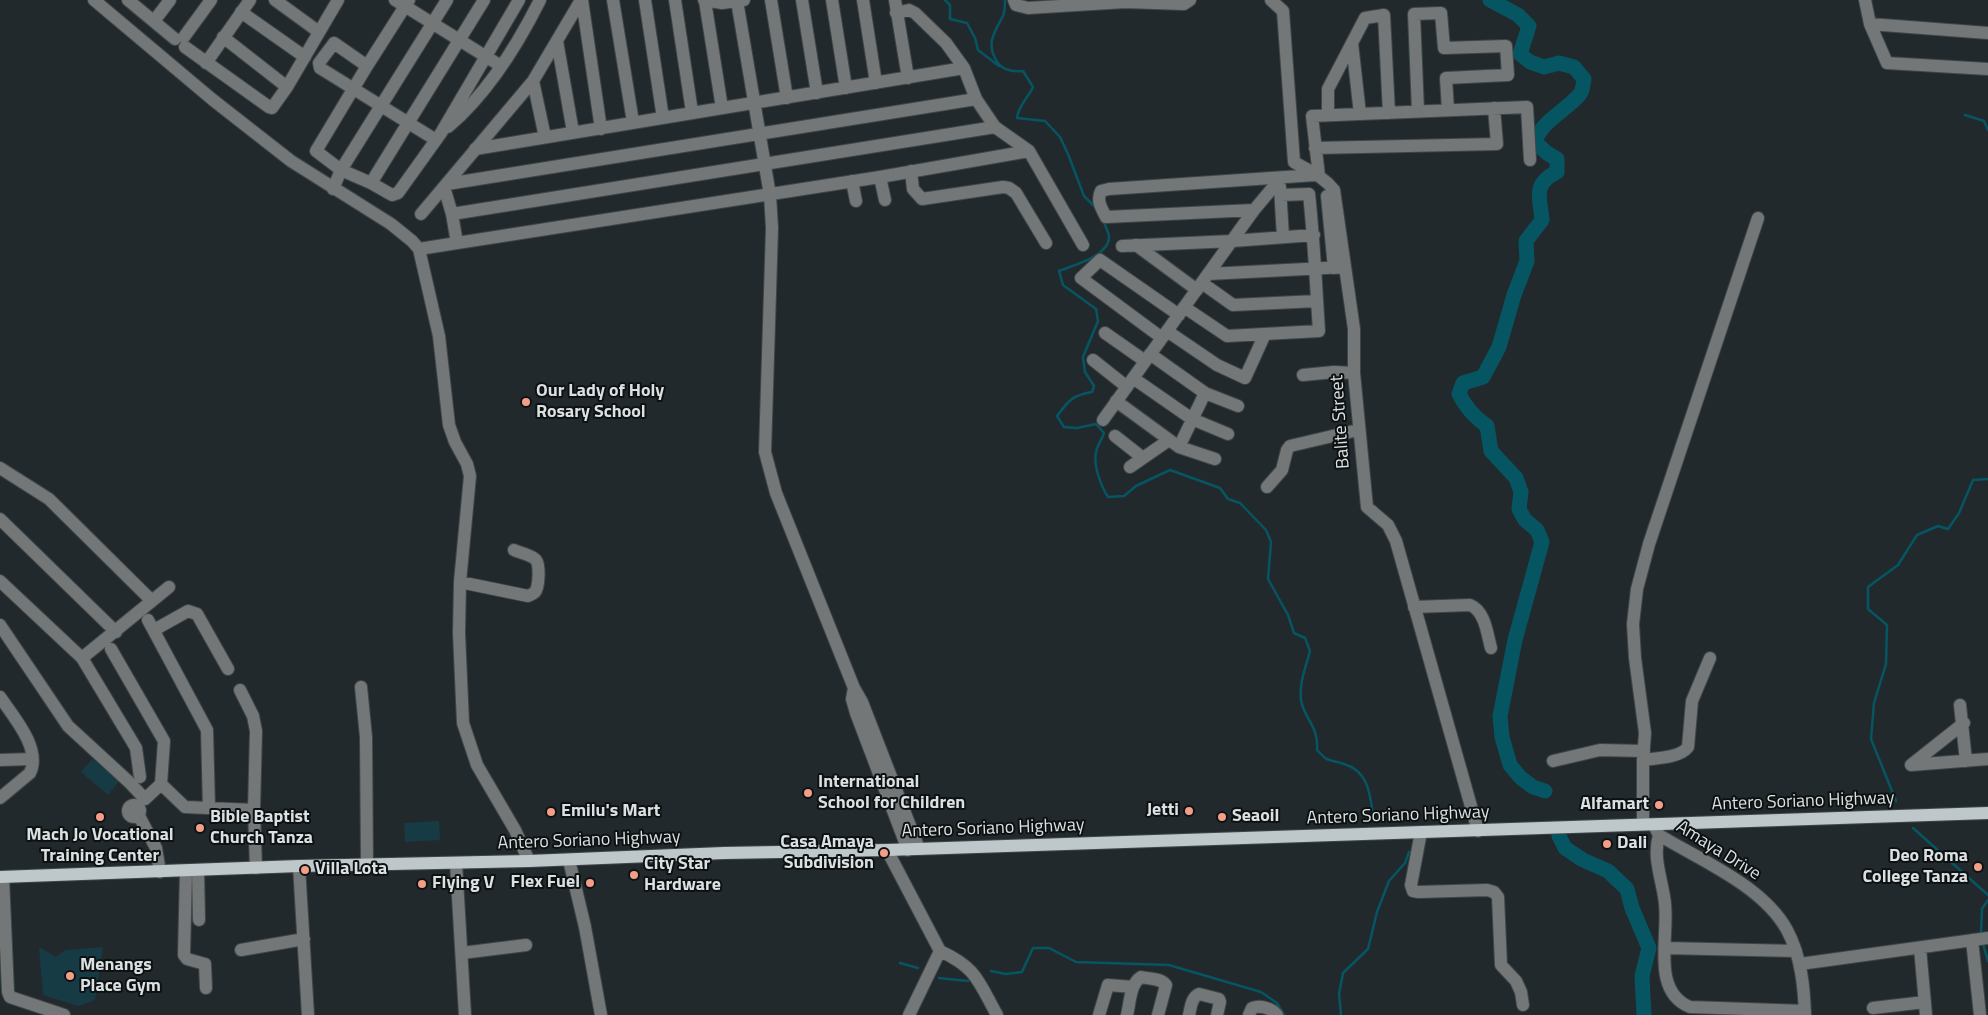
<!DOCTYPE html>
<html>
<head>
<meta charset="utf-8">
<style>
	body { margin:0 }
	canvas { display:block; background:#21292c }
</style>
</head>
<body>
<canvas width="1988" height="1015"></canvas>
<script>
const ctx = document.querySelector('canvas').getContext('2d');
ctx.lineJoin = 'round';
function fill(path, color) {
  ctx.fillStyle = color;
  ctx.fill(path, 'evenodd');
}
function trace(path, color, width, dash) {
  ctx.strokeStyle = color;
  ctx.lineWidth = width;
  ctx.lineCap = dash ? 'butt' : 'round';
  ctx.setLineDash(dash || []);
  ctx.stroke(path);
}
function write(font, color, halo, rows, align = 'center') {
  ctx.font = font + ' "Titillium Web",sans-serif';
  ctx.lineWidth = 4;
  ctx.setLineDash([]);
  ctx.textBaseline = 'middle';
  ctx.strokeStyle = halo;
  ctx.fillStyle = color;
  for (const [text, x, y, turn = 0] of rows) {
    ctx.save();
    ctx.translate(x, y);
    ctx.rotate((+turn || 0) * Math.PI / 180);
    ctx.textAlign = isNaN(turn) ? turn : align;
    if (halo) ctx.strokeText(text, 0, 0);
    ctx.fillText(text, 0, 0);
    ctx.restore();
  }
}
const green = new Path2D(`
	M92,759L119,781L108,795L81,772Z
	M439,821L440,840L405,842L404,823Z
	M39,947L56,957L65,950L103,947L95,1000L78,1006L43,995Z`);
const stream = new Path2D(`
	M945,0L950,5V19L967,23L975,38L978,50L999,66
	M1005,0C1005,5 1005,11 1003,16C994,32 985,45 998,63C1004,71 1013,72 1023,71L1033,87C1028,98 1018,106 1017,118L1045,121L1060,137L1068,154L1084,196L1095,207
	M1965,115L1984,121L1988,130
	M1103,220C1105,225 1108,231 1109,236C1110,256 1074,265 1059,271L1063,285L1096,309L1098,321L1083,357L1085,372L1094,386L1092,392C1073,395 1069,400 1057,416L1064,427L1077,428L1096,424L1104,433C1102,439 1097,446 1096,452C1093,465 1101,486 1108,497L1124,496L1136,486L1170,470L1220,488L1228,499L1240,503L1266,530L1271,542L1268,579L1288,615L1294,633L1305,638L1310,651C1306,667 1299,682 1301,700C1304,719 1319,726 1317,750C1331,765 1328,758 1344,764C1368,771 1370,793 1373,815
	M1896,801L1871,739L1874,703L1886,664L1887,625L1868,609V587L1898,565L1917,535L1938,526L1948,529L1959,513L1973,480L1988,479
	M1913,828L1988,895
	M1981,933L1982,909L1988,900
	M1983,944L1988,961
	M900,963L918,968
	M991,971L1006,974L1022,972L1033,948H1049L1076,962L1169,965L1261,992L1277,1003L1284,1015
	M939,978L968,981
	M1341,1015L1339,994L1343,973L1368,949L1377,912L1389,881L1405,863L1409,852`);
const river = new Path2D(`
	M1490,0L1518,15L1529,26L1520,54L1530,62L1544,67L1559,63L1574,67L1584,79C1583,84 1583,90 1580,94C1567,110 1541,121 1535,142L1547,153L1557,159V172C1532,184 1540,197 1542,220L1526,241L1527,261L1514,295L1499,347L1483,377L1463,383L1459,394C1466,408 1474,417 1487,426L1491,451L1516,478L1521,492L1519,509L1525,520L1537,530L1542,542L1515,640L1500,716L1502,737L1510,765L1521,778L1533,787L1545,791
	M1559,836L1565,848L1583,860L1608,871L1627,889L1632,908L1649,948L1642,976L1644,1015`);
const minor = new Path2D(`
	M94,0L213,100L291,161L391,224L412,241L419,249L439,336L449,425L455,442L467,464L470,476L460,582L459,633L463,723L477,765L515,830L529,861
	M128,0L175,39
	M275,0L319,32
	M395,0L501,66
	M409,0L367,66L316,151L341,170L371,183L392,195L398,193L441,133L519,0
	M582,0L601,129
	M613,0L633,122
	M645,0L663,118
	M675,0L692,112
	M704,0L722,3L744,0
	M771,0L787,98
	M802,0L817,93
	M832,0L846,88
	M863,0L876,83
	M895,0L908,78
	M1014,0L1016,5L1028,8L1125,2L1184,4L1190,0
	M1271,0L1283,11L1294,162C1309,171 1323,176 1334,190L1354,329V373L1367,507L1388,525L1396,541L1478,831
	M1865,0L1870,24L1887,63L1988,69
	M705,1L722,108
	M737,1L770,195L772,228L765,452L776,493L854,688L862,702L919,849
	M241,12L305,57
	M896,13L909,10L915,13L946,43L964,68L976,99L995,127L1029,151L1083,245
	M154,21L170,0
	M1870,24L1988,33
	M184,37L211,0
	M223,37L287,87
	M557,41L573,132
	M1352,43L1360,114
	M185,47L269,107L272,108L287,87L338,0
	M206,63L250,0
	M367,66L334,43L319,63L320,68L436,140
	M533,81L545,137
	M1418,111L1414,14L1441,13L1444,48L1506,46L1508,75L1446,78L1448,110
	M1328,115V89L1365,18L1384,15L1389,113
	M448,127C488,93 517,46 540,0
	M1315,148L1497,144L1494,108
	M475,149L964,68
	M911,171L913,189L922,199L1003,187L1009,188L1016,193L1046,243
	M1319,176L1312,116L1527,107L1530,160
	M880,177L885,200
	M852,181L856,201
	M371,183L484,0
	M447,184L976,99
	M444,187L452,214L457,243L880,177L1029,151
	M1280,187L1283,237
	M333,189L341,170L447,0
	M1327,196L1334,268
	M1254,210L1106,217C1102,209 1096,201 1101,191L1109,189L1315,175
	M421,214L533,81L581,0
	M452,214L995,127
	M1136,245L1197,290
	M1122,246L1232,241L1314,235
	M419,249L457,243
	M1208,274L1345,267
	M1202,283L1233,305L1317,301
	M1184,307L1227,336L1319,331C1316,286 1314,240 1309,194L1281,195
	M1167,331L1217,365L1245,378L1265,334
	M1105,333L1145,361
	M1162,338L1081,278L1100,260L1179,315
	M1150,354L1205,393L1238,406
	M1093,360L1127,387
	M1303,375L1334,372L1354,373
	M1133,378L1192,419L1228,434
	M1116,401L1179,447L1215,459
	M1103,420L1254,210L1280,179
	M1115,436L1143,458
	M1179,447L1205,393
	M1130,467L1169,440
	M0,468L49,499L152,601
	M1267,487L1282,470L1287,450L1290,446L1358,430
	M0,519L116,632
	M0,581L82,658L136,748L140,777
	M460,582L528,596C530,595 533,594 535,592C539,588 540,565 536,560C532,555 520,553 514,550
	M1414,607L1470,605C1485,611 1487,633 1491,648
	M148,620L207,730L209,808
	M0,625L68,726L129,782L145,799L161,784L185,807L254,810
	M154,630L188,611L197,614L228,669
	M111,649L164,741L161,784
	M82,658L169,587
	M361,687L366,737L367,865
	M854,688L852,699L856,713L908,850
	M240,690L253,716L256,731L254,810L256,868
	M0,697C13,716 42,749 30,773L0,798
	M1960,705L1966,761
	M1964,723L1911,765L1988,759
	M0,760L32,759
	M1643,760C1656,758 1680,758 1688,747L1692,701L1710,658
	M1553,761L1600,750L1644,751
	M128 811a6 6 0 1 1 12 0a6 6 0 1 1-12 0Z
	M138,814L156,848L160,872
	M1643,824V760L1645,733L1635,658L1633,624L1637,589L1649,544L1758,218
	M1656,829L1659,835C1700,860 1763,886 1787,930C1801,956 1804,986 1805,1015
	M1421,832L1411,885L1413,891L1418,892L1487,890L1494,892L1498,897L1501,965L1516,981L1521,992L1523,1005
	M1659,835C1652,859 1663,881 1665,904C1669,937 1651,991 1690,1007L1805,1011
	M887,850L940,951L909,1015
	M569,860L585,927L601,1015
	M456,863L465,1015
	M299,866L308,1015
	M198,870L199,920
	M186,871L184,955L187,959L205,964L206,988
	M3,877L8,992L10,997L64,1015
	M1972,940L1980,1015
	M1665,948L1796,951
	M1920,948L1926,1015
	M241,950L304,939
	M940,951C977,968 978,981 997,1015
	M462,953L526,945
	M1800,964L1988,938
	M1873,1008L1925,1002
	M1099,1015L1108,985L1133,987
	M1127,1015C1130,1003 1130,984 1141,977C1149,979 1161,978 1166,985L1158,1015
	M1189,1015C1191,1007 1191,998 1199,994L1219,999L1220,1002L1217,1015
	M1249,1015L1252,1008C1260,1005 1272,1008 1277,1015`);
const major = new Path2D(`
	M0,877L299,866L529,861L724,853L887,850L1988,813`);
const markers = [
	[526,402,5,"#f49e88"],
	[808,793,5,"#f49e88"],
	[1659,805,5,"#f49e88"],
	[1189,811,5,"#f49e88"],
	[551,812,5,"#f49e88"],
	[100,817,5,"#f49e88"],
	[1222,817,5,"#f49e88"],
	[200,828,5,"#f49e88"],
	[1607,844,5,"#f49e88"],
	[884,853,5,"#f49e88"],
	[1978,867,5,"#f49e88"],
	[305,870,5,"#f49e88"],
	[634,875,5,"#f49e88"],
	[590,883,5,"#f49e88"],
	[422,884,5,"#f49e88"],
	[70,976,5,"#f49e88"]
];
const poiNames = [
	["Our Lady of Holy",536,392],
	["Rosary School",536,413],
	["International",818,783],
	["School for Children",818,804],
	["Alfamart",1649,805,"right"],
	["Jetti",1179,811,"right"],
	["Emilu's Mart",561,812],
	["Seaoil",1232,817],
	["Bible Baptist",210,818],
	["Church Tanza",210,839],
	["Mach Jo Vocational",100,836,"center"],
	["Training Center",100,857,"center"],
	["Casa Amaya",874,843,"right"],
	["Subdivision",874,864,"right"],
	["Dali",1617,844],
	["Deo Roma",1968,857,"right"],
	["College Tanza",1968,878,"right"],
	["City Star",644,865],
	["Hardware",644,886],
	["Villa Lota",315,870],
	["Flex Fuel",580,883,"right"],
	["Flying V",432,884],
	["Menangs",80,966],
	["Place Gym",80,987]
];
const streetNames = [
	["Balite Street",1341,422,-94],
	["Antero Soriano Highway",1803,802,-2],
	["Antero Soriano Highway",1398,816,-2],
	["Antero Soriano Highway",993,829,-2],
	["Antero Soriano Highway",589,841,-2],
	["Amaya Drive",1718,851,32]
];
fill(green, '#173b44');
trace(stream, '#065563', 2.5);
trace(river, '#065563', 15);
trace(minor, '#3f4649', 14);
trace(major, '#3f4649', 14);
trace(minor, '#737778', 12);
trace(major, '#bec8ca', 12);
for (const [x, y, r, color] of markers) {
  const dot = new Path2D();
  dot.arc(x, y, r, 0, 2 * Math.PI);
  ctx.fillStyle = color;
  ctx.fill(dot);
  trace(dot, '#0d1112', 2);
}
write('bold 18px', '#dbe1e2', '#0d1112', poiNames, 'left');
write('18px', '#dbe1e2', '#0d1112', streetNames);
</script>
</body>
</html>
